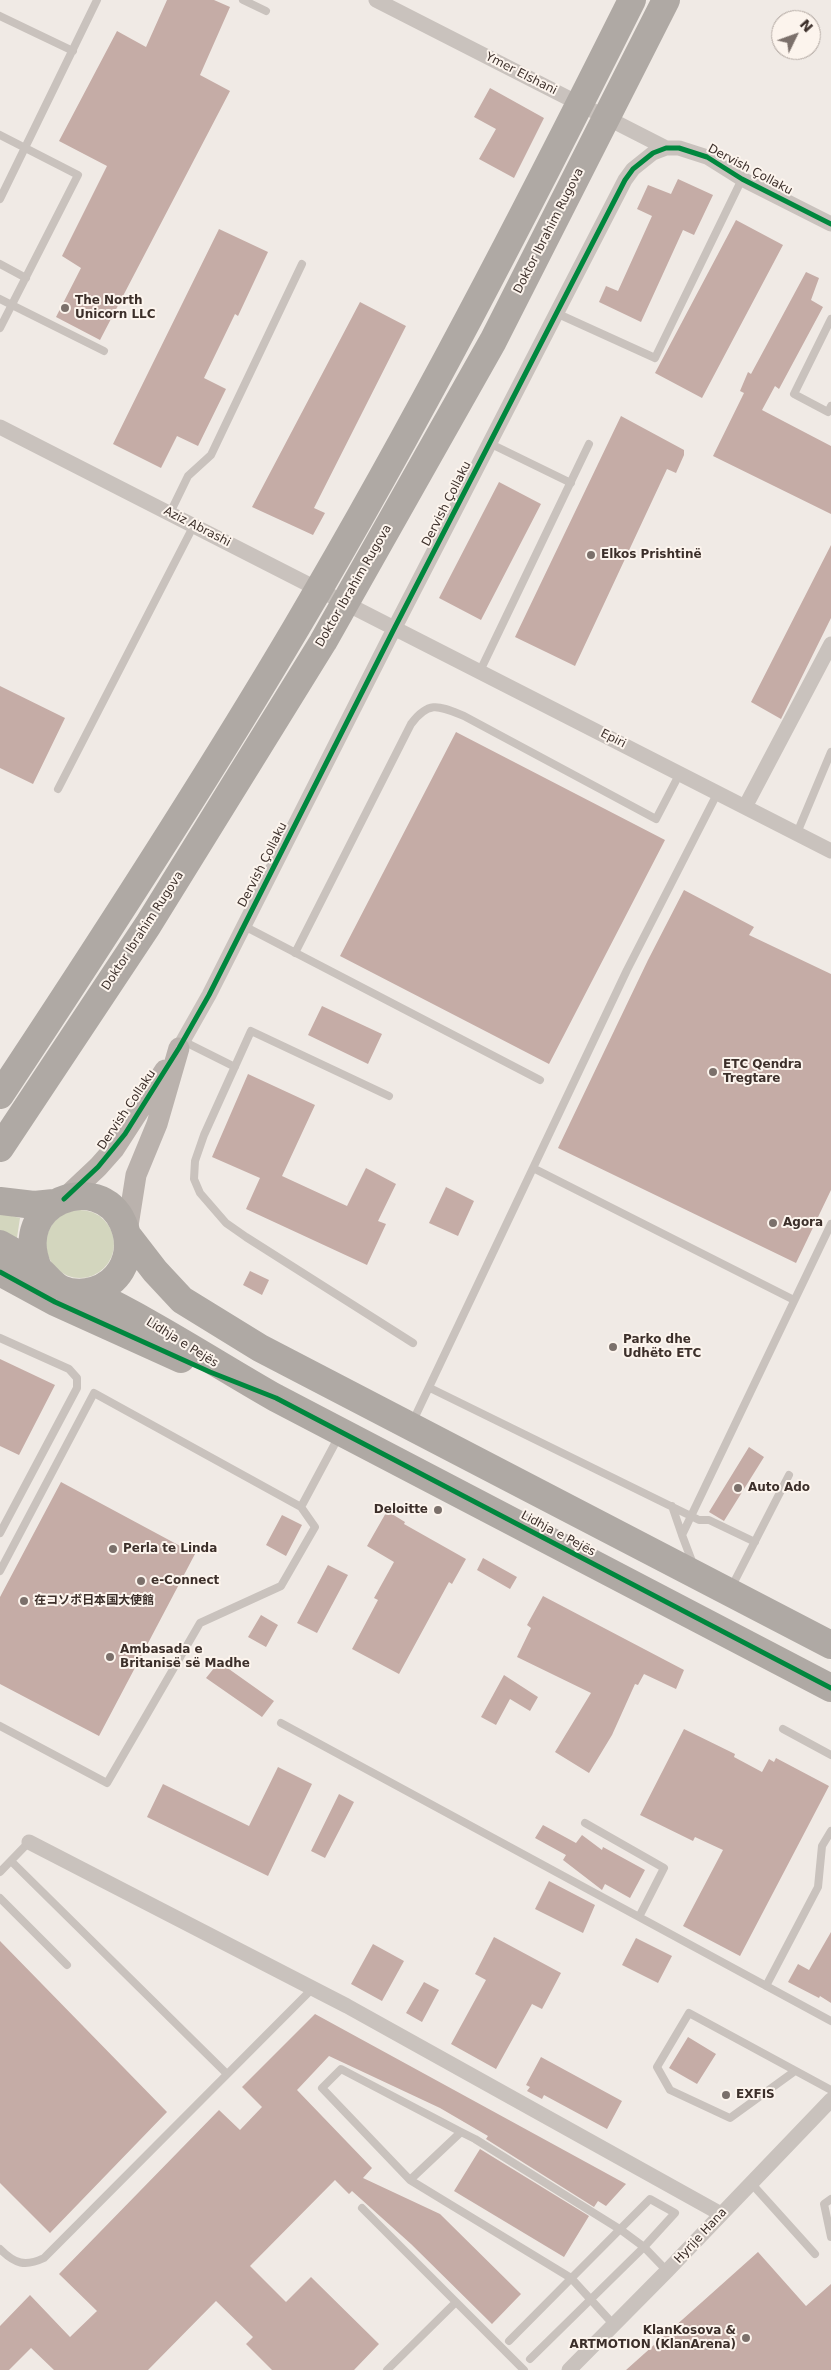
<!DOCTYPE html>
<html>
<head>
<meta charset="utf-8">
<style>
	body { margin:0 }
	#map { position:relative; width:831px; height:2370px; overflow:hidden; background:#f0eae5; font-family:"DejaVu Sans",sans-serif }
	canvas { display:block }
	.north { position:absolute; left:771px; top:10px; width:50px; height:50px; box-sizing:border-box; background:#fcf4ed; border:1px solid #afa59f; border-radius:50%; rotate:48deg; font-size:14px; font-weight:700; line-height:20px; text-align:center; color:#3c2f2a }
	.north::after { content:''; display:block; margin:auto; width:18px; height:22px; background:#7b706b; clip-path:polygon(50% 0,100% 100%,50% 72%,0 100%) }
</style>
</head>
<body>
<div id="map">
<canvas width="831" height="2370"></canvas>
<div class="north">N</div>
</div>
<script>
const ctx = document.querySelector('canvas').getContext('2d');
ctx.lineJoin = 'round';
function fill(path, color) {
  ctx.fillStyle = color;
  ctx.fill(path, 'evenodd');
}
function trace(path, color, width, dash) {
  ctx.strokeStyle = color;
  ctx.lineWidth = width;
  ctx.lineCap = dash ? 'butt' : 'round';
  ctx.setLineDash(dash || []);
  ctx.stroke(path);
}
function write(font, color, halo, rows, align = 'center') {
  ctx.font = font + ' "DejaVu Sans","Noto Sans SC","Noto Sans JP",sans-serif';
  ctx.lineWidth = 4;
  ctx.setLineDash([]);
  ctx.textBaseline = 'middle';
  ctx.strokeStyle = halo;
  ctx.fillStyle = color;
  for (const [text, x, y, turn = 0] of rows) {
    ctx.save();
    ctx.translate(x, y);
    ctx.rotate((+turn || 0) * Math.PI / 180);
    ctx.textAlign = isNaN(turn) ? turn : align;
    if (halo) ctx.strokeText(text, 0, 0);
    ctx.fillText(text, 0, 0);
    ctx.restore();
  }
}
const green = new Path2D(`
	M46 1244a34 34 0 1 1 68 0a34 34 0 1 1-68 0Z
	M0,1213L20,1218L16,1244L0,1236Z`);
const building = new Path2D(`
	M167,0H214L230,7L200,75L230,91L100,340L56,317L81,268L62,256L107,166L59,141L117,31L146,47Z
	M490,88L544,118L514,178L479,159L496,129L474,117Z
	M678,179L713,195L694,235L683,230L641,322L599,302L606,286L618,291L652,216L637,209L648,185L671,194Z
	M736,220L783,245L702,398L655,373Z
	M219,229L268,252L238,316L235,314L204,378L226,389L198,446L177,436L161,468L113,444Z
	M806,272L819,278L811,300L823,307L779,389L775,386L762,410L831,446V514L713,456L744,393L740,391L748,372L751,374Z
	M360,302L406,326L314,508L325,513L313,535L252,507Z
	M621,416L684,450V455L676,473L667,469L575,666L515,637Z
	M499,482L541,504L481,620L439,598Z
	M831,545V618L781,719L751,702Z
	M0,686L65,718L33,784L0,768Z
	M456,732L665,840L549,1064L340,956Z
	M684,890L754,927L749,935L831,974V1190L796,1263L558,1148L648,960Z
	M322,1006L382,1034L368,1064L308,1035Z
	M248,1074L315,1105L282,1176L347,1206L366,1168L396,1184L378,1221L386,1224L367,1265L246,1209L260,1178L212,1157Z
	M446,1187L474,1201L458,1236L429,1223Z
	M250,1271L269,1280L262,1295L243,1285Z
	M0,1359L55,1385L19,1455L0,1446Z
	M749,1447L764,1457L724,1521L709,1512Z
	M61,1482L195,1554L99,1736L0,1684V1597Z
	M387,1511L405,1522L404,1524L466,1559L452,1584L449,1582L399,1674L352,1649L378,1600L374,1598L394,1562L367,1546Z
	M282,1515L302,1525L286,1556L266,1545Z
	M483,1558L517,1577L510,1589L477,1570Z
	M328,1565L348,1575L317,1633L297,1623Z
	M543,1596L684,1670L676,1689L644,1674L638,1685L635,1684L612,1735L589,1773L555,1752L591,1693L517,1657L531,1628L527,1625Z
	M261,1615L278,1625L266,1647L248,1637Z
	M219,1662L274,1701L262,1717L206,1678Z
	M504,1675L538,1697L530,1711L510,1699L496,1725L481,1717Z
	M684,1729L735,1754L734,1757L762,1772L769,1759L774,1762L776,1758L829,1786L740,1956L683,1926L723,1850L695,1837L693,1841L640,1815Z
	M278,1767L312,1784L268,1876L147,1817L163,1784L249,1826Z
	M339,1794L354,1802L325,1858L311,1851Z
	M543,1825L576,1843L582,1835L602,1850L603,1847L645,1870L630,1898L605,1884L602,1890L563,1860L566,1855L535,1838Z
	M549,1881L595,1905L583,1933L535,1909Z
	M831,1932V2003L820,1996L819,1998L788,1982L798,1964L809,1970Z
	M494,1937L561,1973L542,2009L532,2004L496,2069L451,2044L486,1980L475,1974Z
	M636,1938L672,1956L658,1983L622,1965Z
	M0,1941L167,2112L50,2233L0,2183Z
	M373,1944L404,1961L382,2001L351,1984Z
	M424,1982L439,1990L422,2022L406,2013Z
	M315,2014L626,2184L606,2206L598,2201L594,2207L486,2139L488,2136L440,2108L329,2056L297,2090L372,2168L363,2178L440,2214L521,2294L492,2324L411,2244L352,2191L349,2194L335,2180L250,2266L286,2302L311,2277L379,2344L354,2370H272L246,2344L253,2337L216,2301L148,2370H54L31,2348L9,2370H0V2326L30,2295L70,2337L97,2311L59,2274L219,2110L240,2130L262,2107L242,2087Z
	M688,2037L716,2054L697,2084L669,2068Z
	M541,2057L622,2101L607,2129L544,2095L542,2099L527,2091L530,2087L526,2085Z
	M480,2149L589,2216L564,2257L454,2191Z
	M758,2252L806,2306L831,2284V2370H626Z`);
const lane = new Path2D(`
	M243,0L266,11
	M0,16L73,51
	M0,135L78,175L0,328
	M0,199L97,0
	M0,264L26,278
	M0,299L104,351
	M556,313L655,358L742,179
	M831,319L794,394L828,412L831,406
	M489,443L571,483
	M170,513L188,476L211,455L302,264
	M480,671L589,444
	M58,789L194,525
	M797,833L831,752
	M244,926L540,1080
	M295,953L411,724C429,700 439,706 464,716L656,819L680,773
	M183,1041L235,1067
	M389,1096L251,1031L204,1135L195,1161L194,1179L200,1193L226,1223L246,1237L413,1343
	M533,1168L794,1300
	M0,1338L69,1369L77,1378V1388L0,1533
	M430,1388L699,1520H709L755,1542
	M412,1423L627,970L718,792
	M672,1506L682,1535
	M301,1507L339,1436
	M693,1564L682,1535L831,1224
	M0,1571L94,1393L301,1507L315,1527L281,1586L200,1623L107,1783L0,1726
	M731,1588L789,1475
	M281,1723L831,2021
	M783,1729L831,1755
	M585,1823L664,1868L639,1917
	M11,1861L227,2074
	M0,1872L29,1842
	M0,1898L67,1965
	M766,1986L818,1887L822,1846L831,1831
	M795,2071L730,2118L670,2090L657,2067L689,2013L831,2090
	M461,2132L410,2180L322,2088L341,2069L461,2132L475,2139L621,2230L644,2247L667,2271
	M410,2180L571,2278L614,2325
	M751,2183L815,2254
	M831,2199L824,2204L831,2237
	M362,2208L524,2370
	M0,2249C15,2264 25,2267 44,2258L313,1988
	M509,2341L650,2199L675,2213L644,2247L530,2359
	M387,2370L456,2302`);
const street = new Path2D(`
	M376,0L666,148
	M0,427L831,851
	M745,807L831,644
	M179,1048L209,995L395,627L625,180L633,169L653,153L666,148H679L707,157L742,179L831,224
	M29,1842L347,2006L721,2214
	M569,2370L667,2271L831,2100`);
const secondary = new Path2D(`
	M64,1199L98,1167L114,1149L165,1070
	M127,1232L136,1175L157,1124L179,1048`);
const highway = new Path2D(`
	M0,1201L34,1205L54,1203
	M128,1236L155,1271L182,1300L260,1348L831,1645
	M0,1244C13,1251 26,1259 38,1269C46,1275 51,1284 61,1289C82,1298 109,1290 121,1270C130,1255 130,1239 123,1223C99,1169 8,1202 39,1270
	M0,1272L55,1302L181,1359
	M89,1292C154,1323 213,1362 276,1398L831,1688`);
const highwayBridge = new Path2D(`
	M0,1095C102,941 202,787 296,628C417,423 526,212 632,0
	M0,1148L148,925L323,642L493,341L666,0`);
const cycleway = new Path2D(`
	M64,1199L98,1167L125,1134L179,1048L209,995L395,627L625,180L633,169L653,153L666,148H679L707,157L742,179L831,224
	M0,1272L55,1302L210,1372L276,1398L831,1688`);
const markers = [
	[65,308,5,"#7b706b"],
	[591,555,5,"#7b706b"],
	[713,1072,5,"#7b706b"],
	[773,1223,5,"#7b706b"],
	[613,1347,5,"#7b706b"],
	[738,1488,5,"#7b706b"],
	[438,1510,5,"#7b706b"],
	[113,1549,5,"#7b706b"],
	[141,1581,5,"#7b706b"],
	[24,1601,5,"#7b706b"],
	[110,1657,5,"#7b706b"],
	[726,2095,5,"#7b706b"],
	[746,2338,5,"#7b706b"]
];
const streetNames = [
	["Ymer Elshani",521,74,27],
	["Dervish Çollaku",750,170,28],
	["Doktor Ibrahim Rugova",549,231,-63],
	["Dervish Çollaku",447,504,-63],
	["Aziz Abrashi",197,527,27],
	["Doktor Ibrahim Rugova",354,586,-60],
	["Epiri",613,739,27],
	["Dervish Çollaku",263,865,-63],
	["Doktor Ibrahim Rugova",143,931,-57],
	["Dervish Collaku",127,1110,-56],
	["Lidhja e Pejës",182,1343,32],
	["Lidhja e Pejës",558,1534,28],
	["Hyrije Hana",701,2236,-47]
];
const poiNames = [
	["The North",75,301],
	["Unicorn LLC",75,315],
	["Elkos Prishtinë",601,555],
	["ETC Qendra",723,1065],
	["Tregtare",723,1079],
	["Agora",783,1223],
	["Parko dhe",623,1340],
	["Udhëto ETC",623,1354],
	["Auto Ado",748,1488],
	["Deloitte",428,1510,"right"],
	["Perla te Linda",123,1549],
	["e-Connect",151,1581],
	["在コソボ日本国大使館",34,1601],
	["Ambasada e",120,1650],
	["Britanisë së Madhe",120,1664],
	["EXFIS",736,2095],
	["KlanKosova &",736,2331,"right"],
	["ARTMOTION (KlanArena)",736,2345,"right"]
];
fill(green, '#d3d6be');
fill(building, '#c5aca6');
trace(lane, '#c9c2bd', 8);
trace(street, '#c9c2bd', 15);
trace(secondary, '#bab2ad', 21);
trace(highway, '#afa9a4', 28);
trace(highwayBridge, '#afa9a4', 28);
trace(cycleway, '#00873e', 5);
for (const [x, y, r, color] of markers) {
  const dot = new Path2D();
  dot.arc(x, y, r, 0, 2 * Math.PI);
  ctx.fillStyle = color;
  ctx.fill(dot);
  trace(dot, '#fcf4ed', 2);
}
write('12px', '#3c2f2a', '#fcf4ed', streetNames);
write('bold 12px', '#3c2f2a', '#fcf4ed', poiNames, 'left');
</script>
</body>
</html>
